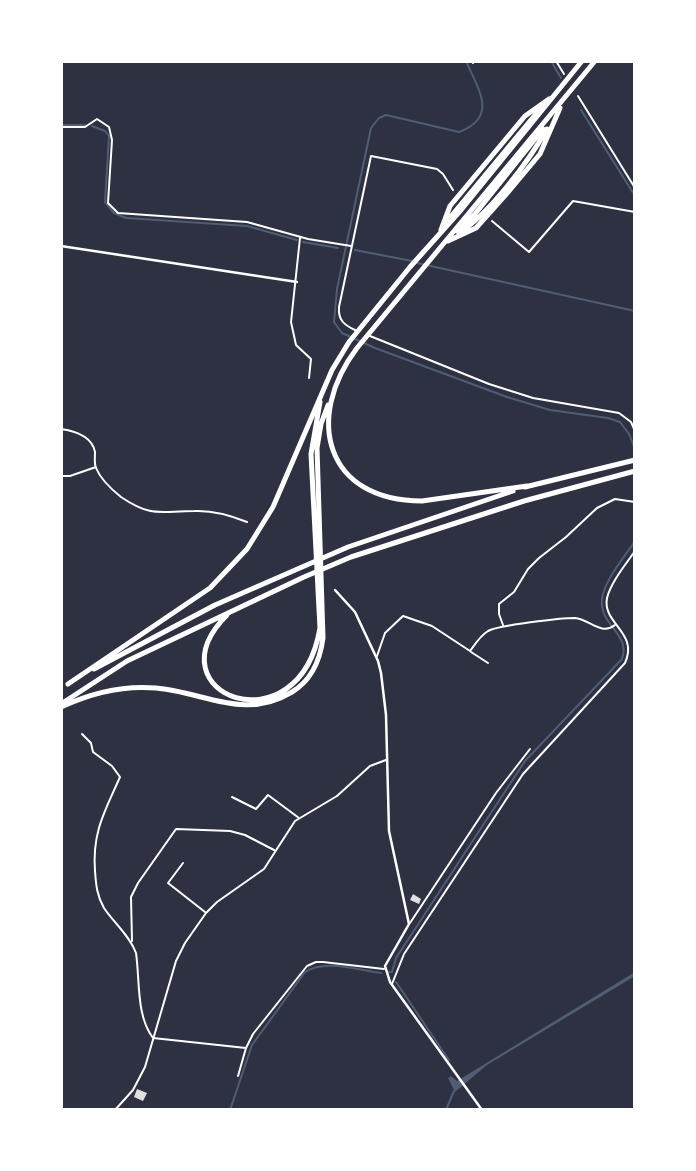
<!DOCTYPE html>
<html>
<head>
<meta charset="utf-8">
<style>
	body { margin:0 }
	#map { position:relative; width:696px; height:1171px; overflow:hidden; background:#2d3142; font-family:"Titillium Web",sans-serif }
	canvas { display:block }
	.frame { position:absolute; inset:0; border:63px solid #fff; pointer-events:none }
</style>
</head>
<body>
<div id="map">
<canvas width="696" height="1171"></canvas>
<div class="frame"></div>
</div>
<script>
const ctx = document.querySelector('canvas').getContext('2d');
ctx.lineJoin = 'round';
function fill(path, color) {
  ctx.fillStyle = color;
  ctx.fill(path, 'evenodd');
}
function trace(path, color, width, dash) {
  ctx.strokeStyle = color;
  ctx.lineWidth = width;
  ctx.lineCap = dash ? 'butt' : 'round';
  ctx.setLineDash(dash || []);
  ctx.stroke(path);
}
const water = new Path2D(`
	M635,972V976L487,1065L455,1092L448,1078L451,1076L457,1081Z`);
const stream = new Path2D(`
	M466,61C478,89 499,117 459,132L386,115L379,118L371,128L337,289L334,322L342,333L375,348L507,397L550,410L608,418L620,422L629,434L635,449
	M551,61L561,78
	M581,110L635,196
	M61,125H85
	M92,126L105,131L109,136L105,202L114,213L126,218L247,226L297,240
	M303,242L338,248
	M355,250L412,261
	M417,263L635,311
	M389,972H392L396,958L525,761L622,659C631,633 599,626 602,599C605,579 624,558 635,541
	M396,982L449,1060
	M230,1110L252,1045L305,972C326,959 357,970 381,973
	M446,1110L454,1091`);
const building = new Path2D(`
	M413,894L421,899L419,904L410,900Z
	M137,1089L147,1093L143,1101L134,1097Z`);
const service = new Path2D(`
	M472,61L473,63
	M556,61L564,74
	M578,96L635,188
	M61,127H85L97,119L109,127L112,140L108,203L118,213L247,222L308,239L351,246
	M492,221L529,252L573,201L635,212
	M300,238L291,322L296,345L311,359L309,378
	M355,330C344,325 338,320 339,307L371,156L437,169L443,174L453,190
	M370,336L489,384L533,398L619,413L631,422L635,431
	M61,429C75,431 92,436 95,452C95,458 94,463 96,468C101,480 111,489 121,497C152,518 160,511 194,511C213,510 230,515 247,522
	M61,476H70L96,467
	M503,625L499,614V604L514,592L528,569L539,558L566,537L597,508L615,499L635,502
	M471,652L488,663
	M377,656L385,633L403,616L432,626L470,651C476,643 480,636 488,631C499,625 561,618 575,618C589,619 601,636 615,625
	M82,734L91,743L93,752L112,766L120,777C105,811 92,832 95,871C96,885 97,896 104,908C114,923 130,936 136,953C140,980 136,1016 153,1038L246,1048
	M232,797L256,809L268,795L299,818
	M183,863L168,883L205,912
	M410,923L496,793L530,749
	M132,941L131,897L138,883L176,829L230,831L245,835L274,850
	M392,984L404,954L523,774L625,663C639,632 602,624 607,598C611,582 626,564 635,551
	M238,1076L246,1048L253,1034L307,966L316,962H323L384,969
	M115,1110L133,1090L145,1067L176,961L185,943L206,913L217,902L264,869L295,821L337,796L370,766L386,760`);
const minor = new Path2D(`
	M61,246L297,282
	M335,590L355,612L378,661L381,673L386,715L389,831L409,924L385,966L390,982L482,1110`);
const motorway = new Path2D(`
	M448,220L540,109
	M441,230L450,206L525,116L549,99
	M457,231L475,214L543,129
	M459,233C490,213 529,161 547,129
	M448,241L476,228L509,191L540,154L560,108
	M527,486L422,501C325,501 304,418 357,348L595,61
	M525,487L635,460
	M227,615C148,694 299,752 320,628L311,454L320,402
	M94,669L215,605L348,547L513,491
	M68,684L210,588L247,549L273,507L332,370L349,342L410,267L461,210L582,61
	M61,704L127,661L304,577L351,557L524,501L635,471
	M61,707C91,693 122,685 156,688C204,692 244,721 292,692C312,680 320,661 323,638L317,448L321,424L328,405`);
fill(water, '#4f5d75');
trace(stream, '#4f5d75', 2);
fill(building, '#e0e0e3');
trace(service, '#fff', 2);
trace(minor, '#fff', 2.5);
trace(motorway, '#fff', 5);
</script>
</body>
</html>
